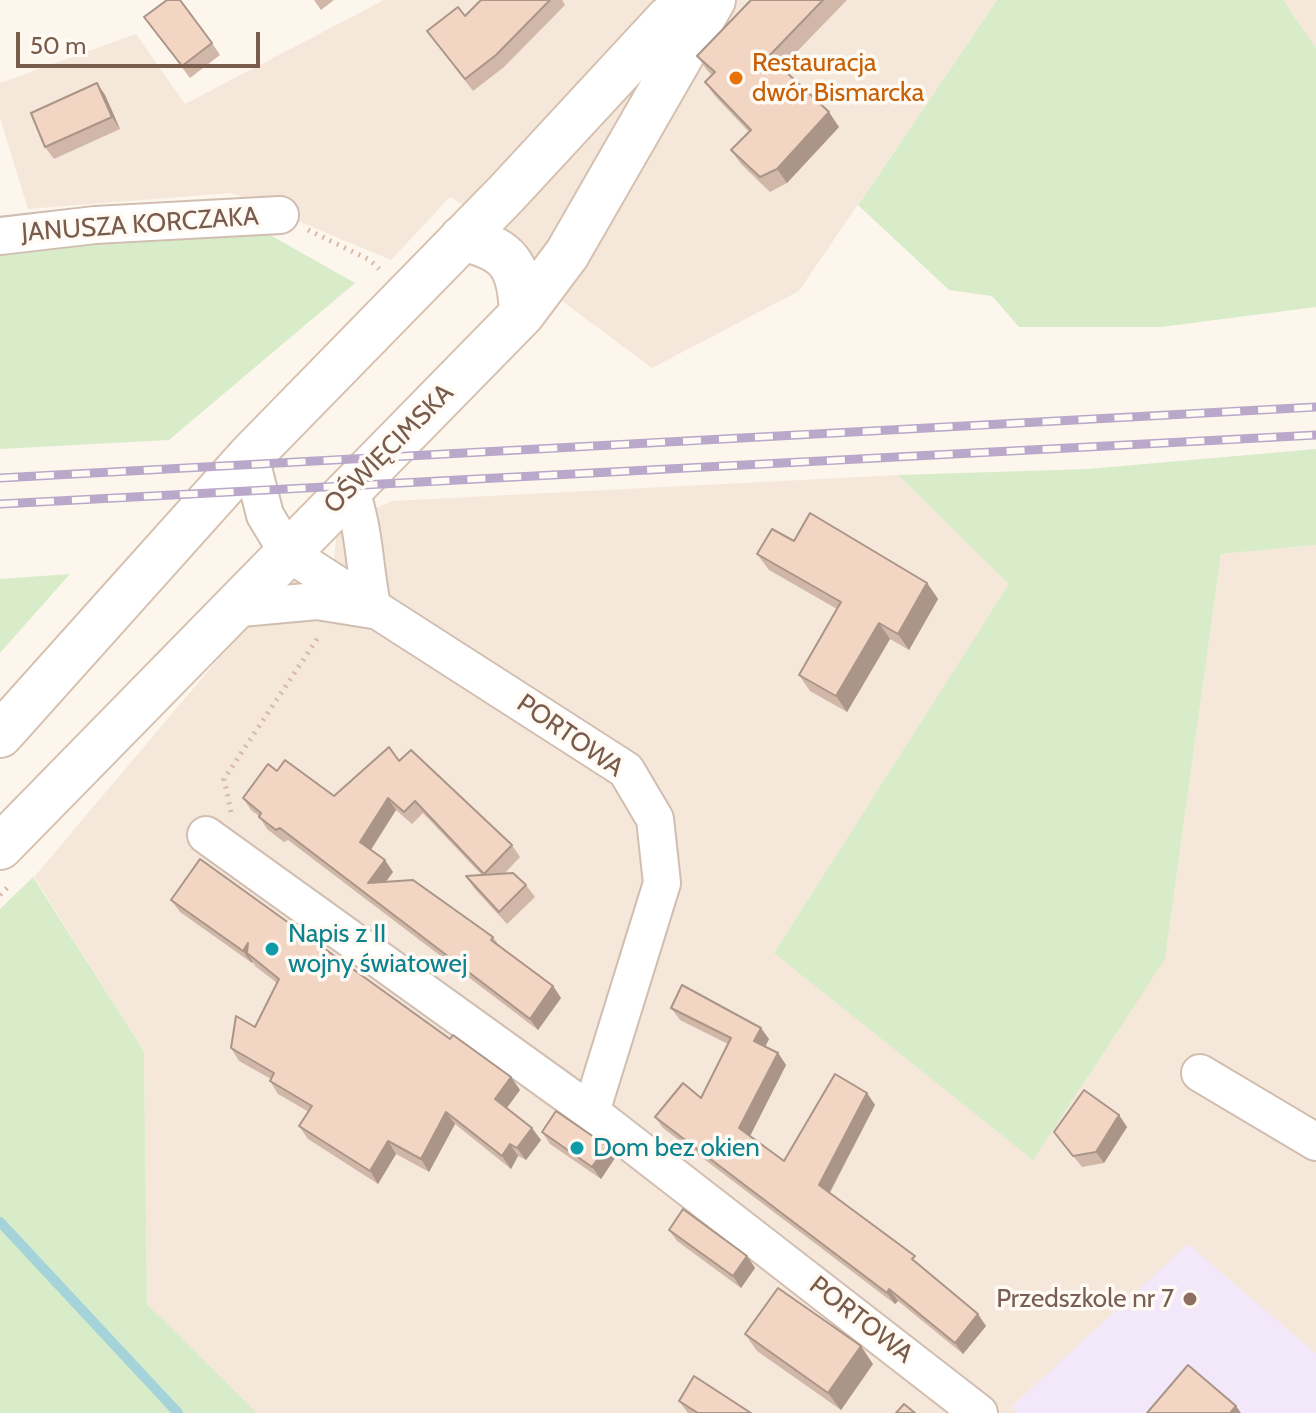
<!DOCTYPE html>
<html>
<head>
<meta charset="utf-8">
<style>
	body { margin:0 }
	#map { position:relative; width:1316px; height:1413px; overflow:hidden; background:#fdf6ec; font-family:Cabin,sans-serif }
	canvas { display:block }
	.scale { position:absolute; left:16px; top:32px; width:244px; height:36px; box-sizing:border-box; border:4px solid #7a5c4d; border-top:0; padding-left:10px; font-size:24px; line-height:28px; white-space:nowrap; color:#7a5c4d; -webkit-text-stroke:6px #fffaf3; paint-order:stroke }
</style>
</head>
<body>
<div id="map">
<canvas width="1316" height="1413"></canvas>
<div class="scale">50 m</div>
</div>
<script>
const ctx = document.querySelector('canvas').getContext('2d');
ctx.lineJoin = 'round';
function fill(path, color) {
  ctx.fillStyle = color;
  ctx.fill(path, 'evenodd');
}
function trace(path, color, width, dash) {
  ctx.strokeStyle = color;
  ctx.lineWidth = width;
  ctx.lineCap = dash ? 'butt' : 'round';
  ctx.setLineDash(dash || []);
  ctx.stroke(path);
}
function write(font, color, halo, rows, align = 'center') {
  ctx.font = font + ' Cabin,sans-serif';
  ctx.lineWidth = 7;
  ctx.setLineDash([]);
  ctx.textBaseline = 'middle';
  ctx.strokeStyle = halo;
  ctx.fillStyle = color;
  for (const [text, x, y, turn = 0] of rows) {
    ctx.save();
    ctx.translate(x, y);
    ctx.rotate((+turn || 0) * Math.PI / 180);
    ctx.textAlign = isNaN(turn) ? turn : align;
    if (halo) ctx.strokeText(text, 0, 0);
    ctx.fillText(text, 0, 0);
    ctx.restore();
  }
}
const residential = new Path2D(`
	M384,0H997L799,291L652,368L551,293L516,238L450,197L391,260L231,193L28,209L0,118V83L136,34L185,104Z
	M1283,0H1316V48Z
	M898,475L1010,584L774,953L1165,959L1221,554L1316,545V1413H257L147,1304L144,1051L34,877L279,587L334,563L337,525L392,501Z`);
const education = new Path2D(`
	M1188,1244L1316,1354V1413H1017L1011,1407Z`);
const green = new Path2D(`
	M997,0H1283L1316,48V307L1161,327H1019L992,296L949,290L858,205Z
	M270,235L355,283L169,440L0,449V250Z
	M1316,449V545L1221,554L1165,959L1033,1160L774,953L1009,584L898,475L1088,469Z
	M70,574L0,653V579Z
	M33,877L144,1051L147,1304L257,1413H0V909Z`);
const stream = new Path2D(`
	M0,1222L178,1413`);
const path = new Path2D(`
	M308,230L370,260L379,269
	M231,812L224,779L319,636
	M0,895L11,884`);
const minor = new Path2D(`
	M0,236L95,225L280,215
	M250,456L265,515L288,553L626,770L655,819L662,883L591,1112L979,1413
	M230,609L317,601L373,610C364,570 365,527 350,490
	M206,835L591,1112
	M1200,1073L1316,1142`);
const secondary = new Path2D(`
	M462,238C510,250 520,265 522,314
	M0,735L250,456L506,194L668,19L693,0
	M0,847L522,314L567,254L713,0`);
const rail = new Path2D(`
	M0,478L1316,407
	M0,504L1316,435`);
const wall = new Path2D(`
	M314,0H334L321,10Z
	M481,0H562L565,5L504,67L473,91L427,31L465,16Z
	M751,0H847L781,68L839,127L787,183L770,192L741,164L731,150L749,132L715,96L705,82L712,75L707,70L697,56Z
	M153,29L212,43L220,55L190,78Z
	M105,95L120,129L54,159L45,147Z
	M794,541L927,583L938,599L909,650L890,639L847,712L810,691L799,675L837,609L769,570L757,554Z
	M399,761L512,845L520,857L504,874L526,885L535,897L507,924L474,888L466,876L482,875L423,813L412,824L396,810L371,850L393,872L386,882L493,937L501,948L553,986L561,998L538,1030L288,840L284,842L267,829L259,816L251,810L243,798L277,771L334,796Z
	M171,900L450,1039L511,1077L520,1090L506,1108L541,1140L526,1160L518,1156L511,1169L455,1124L429,1172L396,1154L378,1184L308,1139L299,1126L309,1112L278,1094L270,1081L271,1079L239,1061L231,1048L255,1027L277,983L255,966L253,962L252,963L180,912Z
	M671,1008L769,1039L765,1047L778,1053L786,1065L750,1136L784,1161L867,1093L875,1105L830,1193L923,1268L986,1326L963,1354L898,1301L895,1304L663,1128L655,1117L701,1098L728,1044L680,1020Z
	M1119,1115L1127,1127L1104,1163L1082,1167L1054,1132Z
	M542,1132L615,1158L601,1179L550,1144Z
	M669,1230L747,1256L755,1268L741,1288L677,1241Z
	M745,1334L873,1364L841,1410L757,1351Z
	M679,1401L751,1413H688Z`);
const shadedWall = new Path2D(`
	M97,83L105,95L120,129L112,117Z
	M829,112L839,127L787,183L777,169Z
	M927,583L938,599L909,650L898,634Z
	M879,623L890,639L847,712L836,696Z
	M388,798L396,810L368,854L360,842Z
	M385,860L393,872L376,895L368,883Z
	M248,943L247,953L253,962L252,963L243,951Z
	M553,986L561,998L538,1030L530,1019Z
	M761,1028L769,1039L762,1053L754,1041Z
	M778,1053L786,1065L748,1140L739,1128Z
	M511,1077L520,1090L504,1112L495,1099Z
	M867,1093L875,1105L827,1197L819,1185Z
	M446,1112L455,1124L429,1172L421,1159Z
	M1119,1115L1127,1127L1104,1163L1096,1152Z
	M532,1128L541,1140L526,1160L517,1148Z
	M388,1141L396,1154L378,1184L370,1171Z
	M510,1144L518,1156L511,1169L502,1156Z
	M607,1146L615,1158L601,1179L592,1167Z
	M747,1256L755,1268L741,1288L733,1276Z
	M889,1289L898,1301L895,1304L887,1293Z
	M978,1314L986,1326L963,1354L955,1343Z
	M861,1346L873,1364L841,1410L828,1393Z
	M1236,1406L1241,1413H1230Z`);
const building = new Path2D(`
	M167,0H180L212,43L182,66L144,17Z
	M481,0H550L496,55L465,79L427,31L458,7L465,16Z
	M751,0H823L769,56L829,112L777,169L760,177L731,150L751,130L705,82L715,72L697,56Z
	M97,83L112,117L45,147L31,113Z
	M810,513L927,583L898,634L879,623L836,696L799,675L841,602L757,554L772,529L794,541Z
	M389,747L399,761L411,750L512,845L484,874L415,801L404,812L388,798L360,842L385,860L368,883L413,880L493,937L491,940L553,986L530,1019L280,828L276,830L259,817L261,813L243,798L268,764L277,771L285,760L334,796Z
	M200,859L450,1039L453,1035L511,1077L495,1099L532,1128L517,1148L510,1144L502,1156L446,1112L421,1159L388,1141L370,1171L299,1126L312,1106L270,1081L274,1073L231,1048L236,1016L255,1027L279,979L247,953L248,943L243,951L171,900Z
	M513,873L526,885L499,912L466,876Z
	M682,985L761,1028L754,1041L778,1053L739,1128L784,1161L835,1074L867,1093L819,1185L915,1256L912,1259L978,1314L955,1343L889,1289L887,1293L655,1117L683,1083L701,1098L731,1038L671,1008Z
	M1084,1090L1119,1115L1096,1152L1073,1156L1054,1132Z
	M556,1111L607,1146L592,1167L542,1132Z
	M683,1209L747,1256L733,1276L669,1230Z
	M778,1288L861,1346L828,1393L745,1334Z
	M1188,1365L1236,1406L1230,1413H1147Z
	M694,1376L751,1413H698L679,1401Z
	M904,1404L915,1413H896Z`);
const markers = [
	[736,78,8,"#e8710a"],
	[272,949,8,"#0f9aa8"],
	[577,1148,8,"#0f9aa8"],
	[1190,1299,8,"#8d6e63"]
];
const foodNames = [
	["Restauracja",752,63],
	["dwór Bismarcka",752,93]
];
const streetNames = [
	["JANUSZA KORCZAKA",140,225,-4],
	["OŚWIĘCIMSKA",389,449,-45],
	["PORTOWA",570,736,35],
	["PORTOWA",861,1320,38]
];
const cultureNames = [
	["Napis z II",288,934],
	["wojny światowej",288,964],
	["Dom bez okien",593,1148]
];
const educationNames = [
	["Przedszkole nr 7",1174,1299]
];
fill(residential, '#f5e8da');
fill(education, '#f3e8fa');
fill(green, '#d8ecc9');
trace(stream, '#a5d3da', 10);
trace(minor, '#d1beb0', 40);
trace(secondary, '#d6c0b0', 48);
trace(path, '#d9b8a5', 5, [2, 6]);
trace(minor, '#fff', 36);
trace(secondary, '#fff', 44);
trace(rail, '#b9a8c9', 9);
trace(rail, '#fffaf3', 6, [18]);
fill(wall, '#d1b7a8');
fill(shadedWall, '#aa9588');
fill(building, '#f3d5c3');
trace(building, '#aa9588', 2);
for (const [x, y, r, color] of markers) {
  const dot = new Path2D();
  dot.arc(x, y, r, 0, 2 * Math.PI);
  ctx.fillStyle = color;
  ctx.fill(dot);
  trace(dot, '#fffaf3', 3);
}
write('26px', '#c56008', '#fffaf3', foodNames, 'left');
write('26px', '#7a5c4d', '#fffaf3', streetNames);
write('26px', '#0d838f', '#fffaf3', cultureNames, 'left');
write('26px', '#785e54', '#fffaf3', educationNames, 'right');
</script>
</body>
</html>
